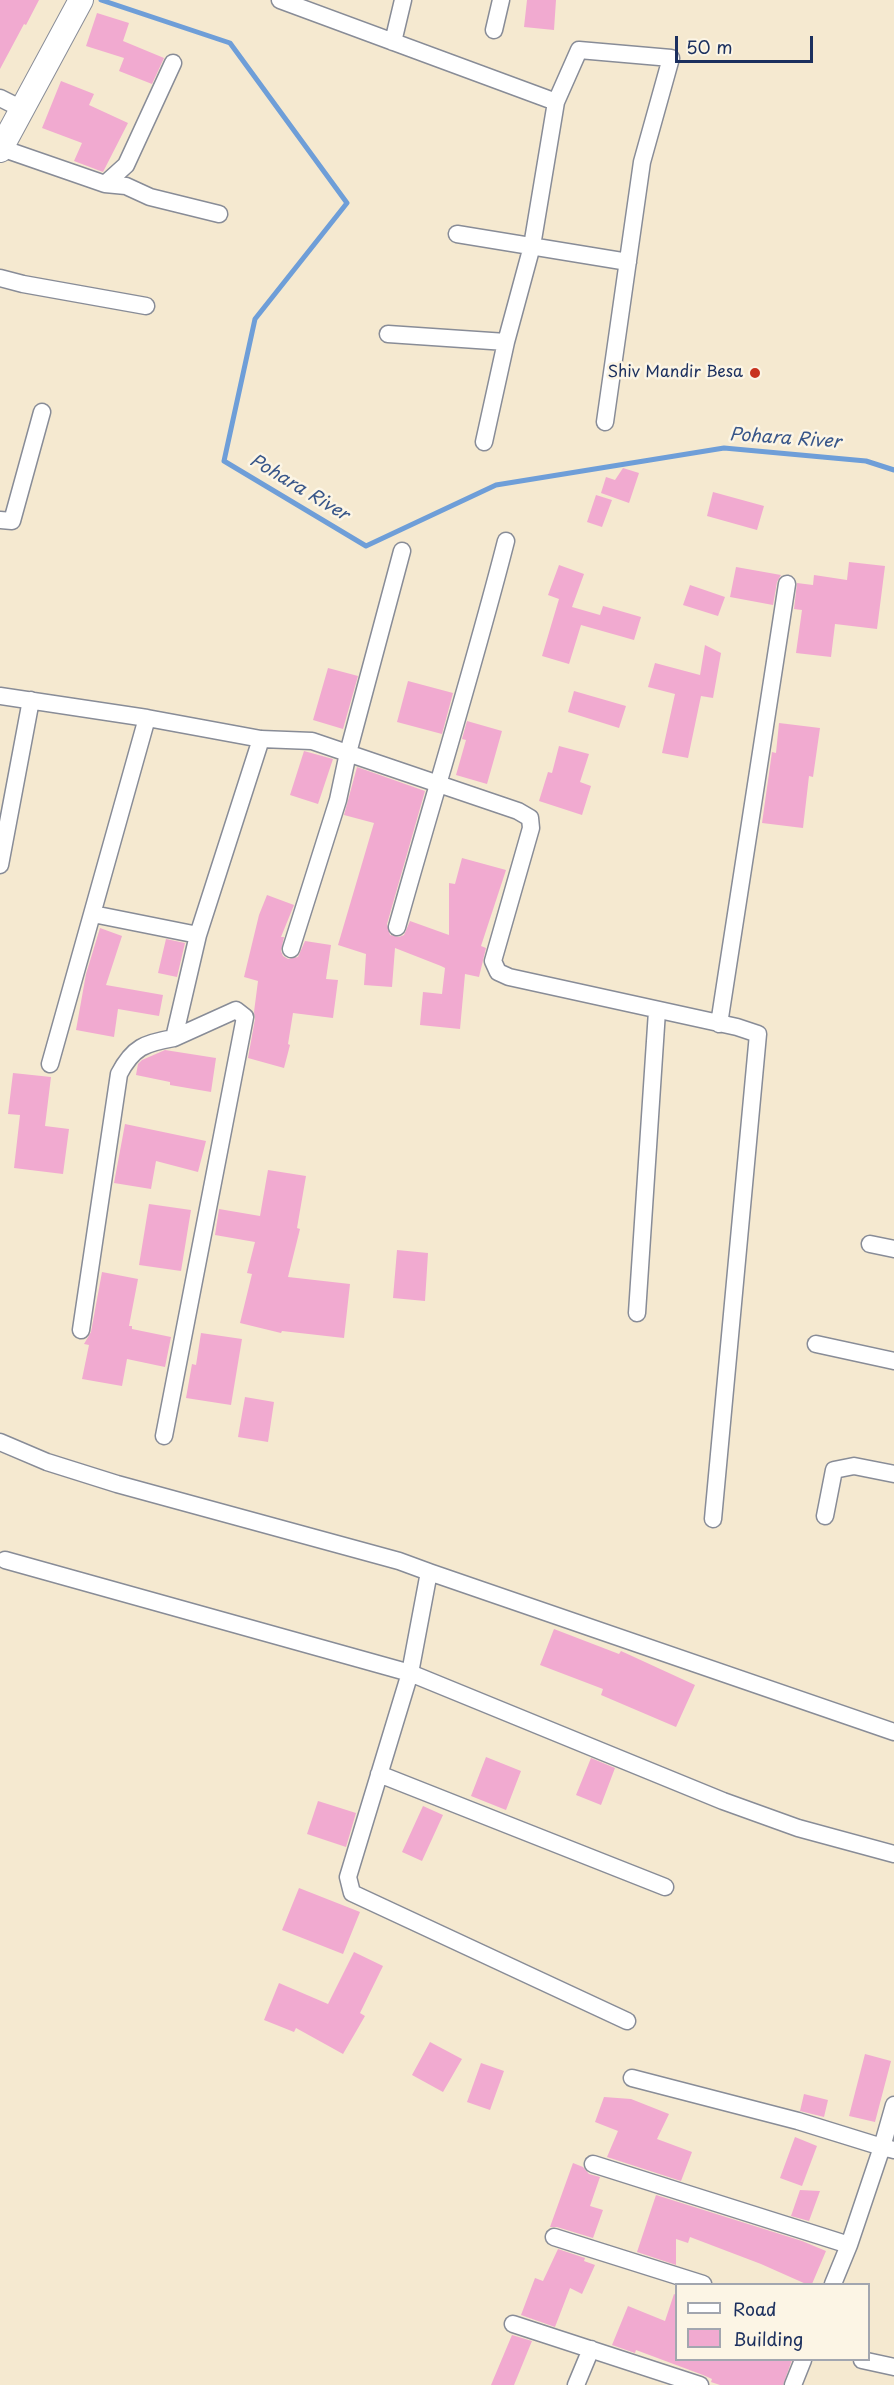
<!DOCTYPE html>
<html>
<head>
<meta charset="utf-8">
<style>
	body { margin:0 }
	#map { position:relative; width:894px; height:2385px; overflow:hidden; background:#f5e9d0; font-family:"Playpen Sans",sans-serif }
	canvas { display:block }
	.legend { position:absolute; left:675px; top:2283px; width:195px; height:78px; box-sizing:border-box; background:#fcf5e5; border:2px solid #a2a6af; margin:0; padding:8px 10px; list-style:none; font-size:18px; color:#1b2f5e }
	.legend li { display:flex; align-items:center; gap:12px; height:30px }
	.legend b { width:30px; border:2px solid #a2a6af }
	.scale { position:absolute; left:675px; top:36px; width:138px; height:27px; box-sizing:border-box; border:3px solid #1b2f5e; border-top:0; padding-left:8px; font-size:18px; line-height:21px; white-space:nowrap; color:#1b2f5e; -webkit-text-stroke:4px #fcf5e5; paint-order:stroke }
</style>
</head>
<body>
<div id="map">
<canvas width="894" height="2385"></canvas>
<ul class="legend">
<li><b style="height:8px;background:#fff"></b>Road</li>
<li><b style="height:16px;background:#f1aad0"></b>Building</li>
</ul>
<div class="scale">50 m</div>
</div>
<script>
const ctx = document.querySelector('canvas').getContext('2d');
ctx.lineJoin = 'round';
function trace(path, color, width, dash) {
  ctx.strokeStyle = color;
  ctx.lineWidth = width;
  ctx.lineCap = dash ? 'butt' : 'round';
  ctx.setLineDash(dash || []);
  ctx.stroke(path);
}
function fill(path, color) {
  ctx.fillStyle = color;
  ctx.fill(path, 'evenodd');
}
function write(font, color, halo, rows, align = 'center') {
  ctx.font = font + ' "Playpen Sans",sans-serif';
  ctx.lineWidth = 5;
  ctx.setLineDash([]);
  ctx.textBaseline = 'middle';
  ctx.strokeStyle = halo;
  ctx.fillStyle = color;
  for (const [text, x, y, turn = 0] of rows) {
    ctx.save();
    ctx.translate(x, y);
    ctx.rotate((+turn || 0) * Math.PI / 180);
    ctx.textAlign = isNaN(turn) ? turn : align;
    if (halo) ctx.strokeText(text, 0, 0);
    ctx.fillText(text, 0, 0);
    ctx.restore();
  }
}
const stream = new Path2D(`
	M101,0L230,43L347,203L255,319L224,461L366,546L496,485L724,448L866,461L894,470`);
const building = new Path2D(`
	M0,0H39L26,25L24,24L0,69Z
	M527,0H556L554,30L524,27Z
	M97,13L129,23L123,41L164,58L152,84L119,71L124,58L86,46Z
	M61,81L94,94L89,105L128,123L103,172L74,161L82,143L42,128Z
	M623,468L639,473L629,503L601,493L606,477L615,480Z
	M713,492L764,506L757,530L707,516Z
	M596,495L612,500L602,527L587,522Z
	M849,562L885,566L877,629L835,624L831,657L796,653L802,610L794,609L797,583L813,585L814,575L847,580Z
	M559,565L584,574L572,607L600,615L603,606L641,617L634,640L581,625L569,664L542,656L559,599L548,595Z
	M736,567L781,575L777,582L773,605L730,597Z
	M690,585L725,597L718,616L683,605Z
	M705,645L721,653L713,698L701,696L688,758L662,753L675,694L648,687L655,663L700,675Z
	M328,668L358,676L343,729L313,720Z
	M408,681L453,693L442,734L397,722Z
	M574,691L626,706L619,728L568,712Z
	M467,721L502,731L487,784L456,775L466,740L462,739Z
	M779,723L820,728L813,777L809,776L803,828L762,823L772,752L776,753Z
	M559,746L589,754L580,782L591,786L582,815L539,801L548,772L552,773Z
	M304,751L333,759L318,804L290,795Z
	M357,767L425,791L387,924L390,935L399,937L404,935L410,921L449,935V883L455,884L462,858L506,870L481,946L486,948L479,977L465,974L460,1029L420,1025L423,992L442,994L445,968L441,966L395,948L392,987L364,985L366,954L338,945L374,823L344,815Z
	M267,895L294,905L281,937H284L281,951L283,956L288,959L298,957L305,941L331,945L326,979L338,980L333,1018L293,1013L288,1044L290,1045L284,1068L248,1058L255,1019L254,1012L258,981L244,977L259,915Z
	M100,928L122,936L106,985L163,995L159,1016L118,1009L114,1037L76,1030L86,974Z
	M166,939L185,943L177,977L158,973Z
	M165,1050L216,1058L211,1092L170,1085V1082L136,1075L138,1064L142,1060Z
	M13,1073L51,1077L45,1126L69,1129L63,1174L14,1168L20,1115L8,1114Z
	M125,1124L206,1141L198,1172L156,1161L151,1189L114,1183Z
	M268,1170L306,1176L297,1228L300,1229L288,1277L350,1284L344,1338L282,1331L281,1333L240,1323L252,1274L247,1273L255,1242L215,1235L219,1209L260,1216Z
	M149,1204L191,1210L181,1271L139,1265Z
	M397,1250L428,1253L425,1301L393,1298Z
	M102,1272L138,1279L129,1326H132V1329L171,1337L165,1367L127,1359L122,1386L82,1379L89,1345L84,1344L91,1332Z
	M201,1333L242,1339L231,1405L186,1398L192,1364L196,1365Z
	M245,1397L274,1402L268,1442L238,1437Z
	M554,1629L619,1654L621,1651L695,1685L676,1727L601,1695L603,1689L540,1665Z
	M486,1757L521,1771L506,1810L471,1796Z
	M591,1758L615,1768L601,1805L576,1795Z
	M318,1801L356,1813L346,1847L307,1834Z
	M423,1806L443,1815L422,1861L402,1852Z
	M299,1888L360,1912L343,1954L282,1930Z
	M354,1952L383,1966L360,2013L365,2016L343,2054L296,2028L294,2032L264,2020L279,1983L328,2004Z
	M430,2042L462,2059L443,2092L412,2075Z
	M865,2054L891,2061L875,2122L849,2116Z
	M481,2063L504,2071L490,2110L467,2102Z
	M804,2094L828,2100L824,2117L800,2111Z
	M604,2097L631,2099L669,2114L657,2139L692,2152L681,2181L607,2157L618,2131L595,2122Z
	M795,2137L817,2146L802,2186L780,2178Z
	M573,2163L583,2167L589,2174L600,2177L590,2206L603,2210L593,2238L557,2227H550Z
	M800,2190L820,2191L809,2221L791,2216Z
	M656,2195L802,2241L826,2251L812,2284H806L761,2264L690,2237L688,2243L676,2239V2265L637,2252Z
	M558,2249L585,2258L584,2261L595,2265L582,2294L570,2288L555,2327L521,2315L535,2278L543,2281Z
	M674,2294L676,2295V2360H792L783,2385H720L711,2382L712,2379L703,2375L636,2350L635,2353L612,2345L628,2306L665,2321Z
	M512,2335L532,2341L514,2385H491Z`);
const street = new Path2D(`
	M280,0L556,102
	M494,30L501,0
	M393,42L403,0
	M0,98L22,109
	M1,148L105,184L126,186L150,197L219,214
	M105,184L126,165L173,63
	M457,234L628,262
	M0,278L23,284L146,306
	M388,334L506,342
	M484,442L506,342L532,246L556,102L579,50L671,58L642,162L605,422
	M0,520L12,521L42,412
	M0,696L147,718L261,739L312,741L518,811L530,818L531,828L493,961L498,972L509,977L737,1027L758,1034L713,1519
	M0,865L31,700
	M93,914L198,935
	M397,927C433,798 473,670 506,541
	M291,949L338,800L348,753L402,551
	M719,1024L787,584
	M50,1064L147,718
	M870,1244L894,1249
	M637,1313L657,1011
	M81,1330L119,1074C133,1047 145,1043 174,1038L198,935L261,739
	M816,1344L894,1361
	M164,1436L245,1017L236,1010L174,1038
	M0,1442L47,1462L117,1484L399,1561L429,1572L410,1673L723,1801L798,1828L894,1854
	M825,1516L834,1470L854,1466L894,1474
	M5,1560L410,1673L348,1877L352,1893L627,2021
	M429,1572L894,1732
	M379,1774L665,1887
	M632,2078L798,2121L882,2147L849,2245L833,2284
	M894,2105L882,2147L894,2150
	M593,2164L849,2245
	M554,2237L703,2284
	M513,2324L700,2385
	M862,2360L894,2367
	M576,2385L591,2349
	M793,2385L803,2360`);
const secondary = new Path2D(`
	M0,150L81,0`);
const markers = [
	[755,373,6,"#c8321e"]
];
const poiNames = [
	["Shiv Mandir Besa",743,373]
];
const waterNames = [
	["Pohara River",785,439,4],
	["Pohara River",299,488,31]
];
trace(stream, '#6e9ed8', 5);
fill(building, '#f1aad0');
trace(street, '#888c97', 19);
trace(secondary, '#888c97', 26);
trace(street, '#fff', 16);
trace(secondary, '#fff', 24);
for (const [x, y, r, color] of markers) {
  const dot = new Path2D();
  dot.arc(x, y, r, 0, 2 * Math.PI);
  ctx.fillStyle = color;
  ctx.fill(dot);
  trace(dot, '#fcf5e5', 2);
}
write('16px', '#1b2f5e', '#fcf5e5', poiNames, 'right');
write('italic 18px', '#385689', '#fcf5e5', waterNames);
</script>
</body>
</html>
